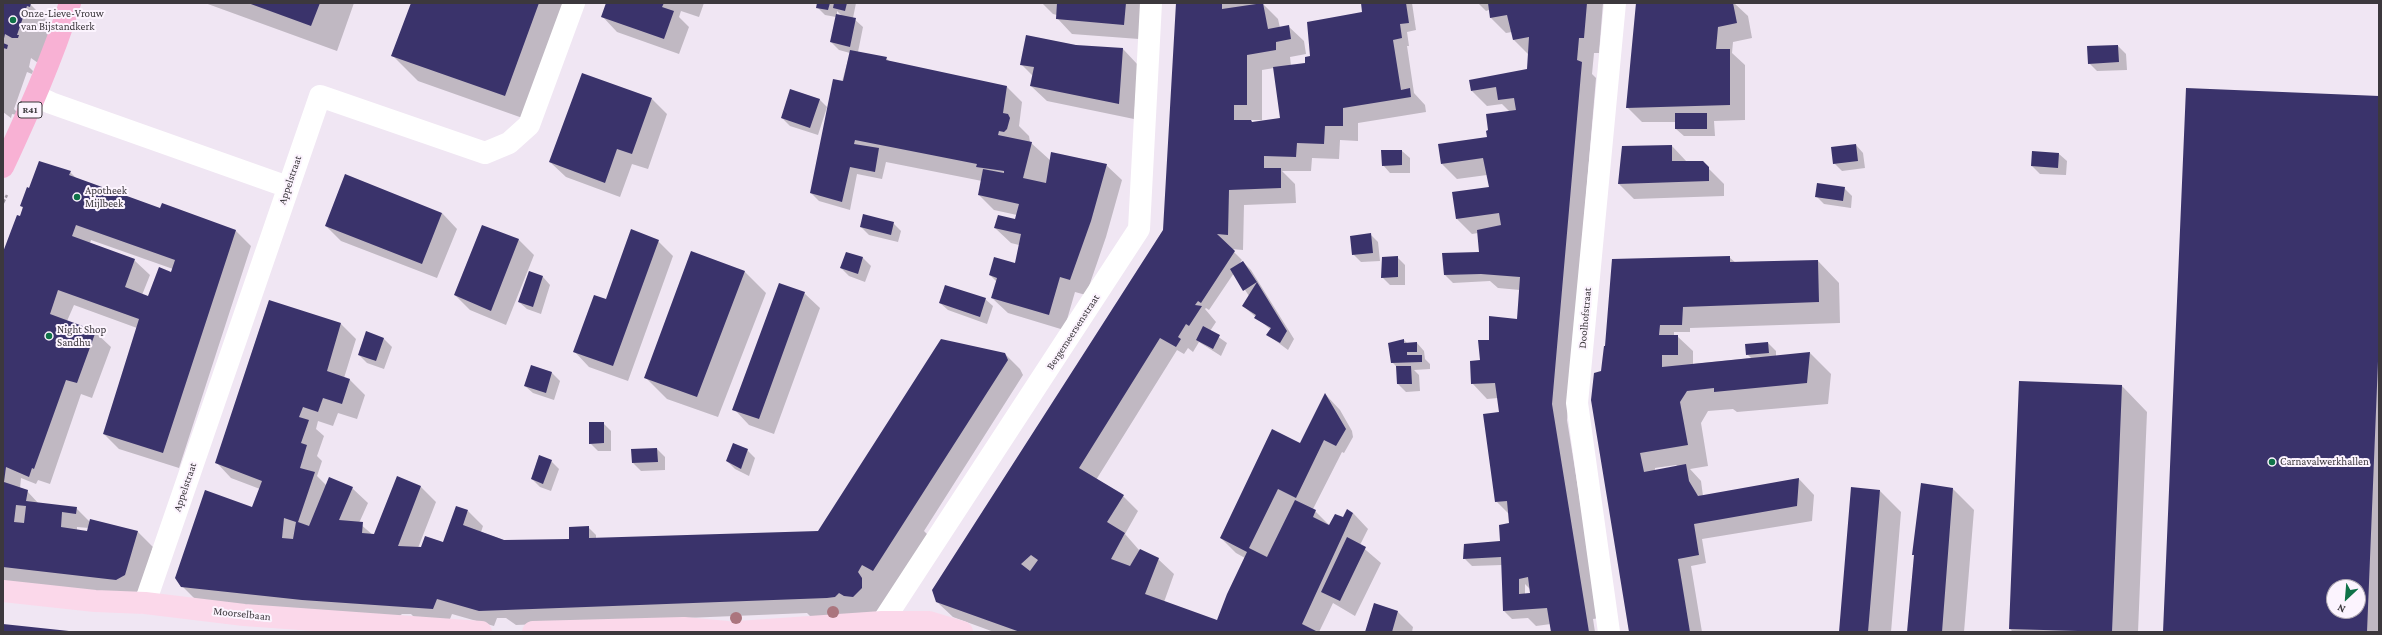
<!DOCTYPE html>
<html>
<head>
<meta charset="utf-8">
<style>
	body { margin:0 }
	#map { position:relative; width:2382px; height:635px; overflow:hidden; background:#f0e6f3; font-family:"Crimson Pro",serif }
	canvas { display:block }
	.frame { position:absolute; inset:0; border:4px solid #3c383d; pointer-events:none }
	.north { position:absolute; left:2326px; top:579px; width:40px; height:40px; box-sizing:border-box; background:#fcf4fe; border:1px solid #afa9b1; border-radius:50%; rotate:206deg; font-size:11px; font-weight:700; line-height:16px; text-align:center; color:#3c383d }
	.north::after { content:''; display:block; margin:auto; width:14px; height:18px; background:#0f7248; clip-path:polygon(50% 0,100% 100%,50% 72%,0 100%) }
</style>
</head>
<body>
<div id="map">
<canvas width="2382" height="635"></canvas>
<div class="frame"></div>
<div class="north">N</div>
</div>
<script>
const ctx = document.querySelector('canvas').getContext('2d');
ctx.lineJoin = 'round';
function fill(path, color) {
  ctx.fillStyle = color;
  ctx.fill(path, 'evenodd');
}
function trace(path, color, width, dash) {
  ctx.strokeStyle = color;
  ctx.lineWidth = width;
  ctx.lineCap = dash ? 'butt' : 'round';
  ctx.setLineDash(dash || []);
  ctx.stroke(path);
}
function write(font, color, halo, rows, align = 'center') {
  ctx.font = font + ' "Crimson Pro",serif';
  ctx.lineWidth = 4;
  ctx.setLineDash([]);
  ctx.textBaseline = 'middle';
  ctx.strokeStyle = halo;
  ctx.fillStyle = color;
  for (const [text, x, y, turn = 0] of rows) {
    ctx.save();
    ctx.translate(x, y);
    ctx.rotate((+turn || 0) * Math.PI / 180);
    ctx.textAlign = isNaN(turn) ? turn : align;
    if (halo) ctx.strokeText(text, 0, 0);
    ctx.fillText(text, 0, 0);
    ctx.restore();
  }
}
const shadow = new Path2D(`
	M3,3H29L56,30L38,63L31,58L29,67L33,71L32,74L27,72L14,109L18,113L17,115L12,114L11,118L3,112Z
	M205,3H354L337,51Z
	M412,3H574L531,121L418,81L393,56Z
	M607,3H704L699,17L681,11L679,17L689,27L679,54L617,32L602,16Z
	M818,3H856L853,18L863,27L858,52L886,58L890,62L1007,87L1022,102L1019,126L1029,136L1030,142L1051,161L1106,165L1122,180L1106,237L1086,295L1075,292L1064,330L1008,313L992,298L997,282L990,275L1015,265L1020,250L1019,245L1011,243L995,228L1016,220L1017,215L994,210L979,195L982,181L886,162L882,179L857,174L850,210L819,201L811,193L850,53L839,50L831,42L836,17L825,15L817,7ZM837,11L842,16L837,15Z
	M1042,3H1141L1139,39L1072,34L1057,18V15L1053,14Z
	M1177,3H1262L1278,19L1280,28L1288,26L1304,41L1306,54L1290,57L1291,66L1306,63L1311,57L1363,13L1362,3H1412L1416,30L1407,32L1409,46H1407L1414,93L1425,105L1426,112L1358,123V141L1340,140L1339,159L1312,158L1311,171H1282L1295,184L1296,203L1244,205L1243,250L1231,249L1242,260L1239,264L1243,262L1251,270L1294,339L1288,350L1268,335L1271,330L1243,306L1249,296L1234,273L1209,310L1206,308L1205,309L1216,322L1210,331L1227,343L1221,356L1199,342L1193,352L1188,348L1184,354L1177,350L1096,480L1123,496L1138,511L1125,534L1139,550L1158,559L1174,574L1164,602L1218,622L1245,558L1236,553L1221,538L1301,444L1326,395L1340,410L1352,431L1353,437L1344,453L1342,452L1313,509L1330,526L1353,513L1368,529L1360,545L1381,563L1355,616L1333,603L1319,632H994L953,617L937,602L1164,230ZM1274,68L1281,119L1253,123L1249,120H1262V70Z
	M1478,3H1603L1599,53H1594L1592,74L1596,78L1567,420L1599,618L1593,619L1595,632H1552L1551,624L1536,626L1528,618L1512,619L1504,611L1502,565L1472,566L1464,558L1501,542L1512,524L1510,515L1496,501L1500,413L1498,398L1487,399L1472,383L1490,341L1518,320L1520,290L1498,288L1490,281L1453,283L1445,275L1481,256L1478,233L1472,234L1457,219L1490,188L1487,175L1457,179L1442,164L1488,138L1510,112L1502,104L1487,106L1472,91L1528,70L1529,55L1514,40L1512,32L1506,33L1491,18L1489,10L1486,11ZM1525,584L1531,590V593L1525,594Z
	M1637,3H1734L1748,16L1752,38L1733,42L1732,53L1745,65V120L1714,121L1715,136H1684L1676,129V122H1642L1627,107Z
	M2118,46L2126,54L2127,70L2097,71L2089,63Z
	M1123,49L1138,65L1134,119L1047,101L1031,86L1033,76L1021,64Z
	M2379,97V632H2164ZM2334,587H2358V611H2334Z
	M652,99L667,114L648,169L632,164L620,197L566,177L550,162Z
	M819,99L827,107L818,135L790,126L782,118Z
	M1856,145L1863,153L1865,168L1842,171L1834,163Z
	M1672,146L1687,162H1702L1724,184V196L1634,199L1619,184Z
	M1402,151L1410,158V173H1390L1383,165Z
	M2059,154L2067,161L2066,175L2040,174L2032,166Z
	M70,172L76,178L161,209L236,231L251,246L179,468L119,449L104,434L137,328L74,305L67,321L95,332L111,347L92,398L81,394L50,484L38,480L36,484L21,478L20,489L27,491L39,504L76,508L90,522L138,532L153,547L140,590L132,595L3,581V256L20,217L23,208L21,206L30,190ZM91,240L173,269L171,273L149,298L142,295L150,275L134,260L90,243ZM77,527L89,528L88,532L77,530Z
	M1844,188L1852,196L1851,208L1824,204L1816,196Z
	M442,213L457,229L437,278L341,241L326,226Z
	M893,223L901,231L898,242L869,235L861,227Z
	M483,226L519,240L534,255L506,325L470,310L455,295Z
	M1370,234L1378,242L1380,261L1361,262L1353,254Z
	M658,241L673,256L628,381L589,367L574,351L606,300Z
	M692,252L745,272L766,293L718,417L667,399L646,378Z
	M846,253L863,258L871,266L865,282L849,276L841,268Z
	M1397,257L1405,265V285H1390L1382,277Z
	M1729,257L1736,263L1818,261L1839,283L1840,323L1690,328V332H1674V336H1677L1693,351V364L1751,358L1747,354L1768,343L1776,351V356L1810,353L1831,374L1828,404L1737,412L1733,409L1708,411L1701,423L1708,466L1690,469L1701,481L1703,496L1799,479L1814,495L1812,521L1702,539L1706,563L1691,566L1702,632H1630L1602,372ZM1676,465L1679,467L1655,471V468Z
	M529,272L543,277L550,285L541,314L527,309L519,302Z
	M804,293L820,308L774,434L749,425L734,409Z
	M985,299L993,306L987,324L948,310L940,303Z
	M269,301L341,324L356,339L344,378L350,380L365,395L357,419L338,413L333,426L318,421L316,429L324,436L317,456L322,461L317,476L326,485L352,488L368,503L359,523L374,536L397,478L421,487L436,502L418,548L443,543L468,511L483,526L481,532L504,540H570L588,527L596,535V539L818,532L1005,354L1020,369L1023,375L924,531L939,546L892,609L823,629L807,613L516,625L506,618H497L494,626L452,614L448,624L419,622L411,614H402L395,620L198,602L182,586L253,508L260,489L231,478L216,462Z
	M367,333L384,339L392,347L384,369L367,363L359,355Z
	M1404,340L1407,343H1417L1424,351L1425,359L1430,364V369L1414,370L1419,375L1420,391L1406,392L1398,384L1397,367L1392,362Z
	M531,367L552,373L560,381L554,400L533,393L525,386Z
	M2020,382L2122,386L2147,412L2138,632H2013L2010,629Z
	M603,423L611,431V451H598L590,443Z
	M657,449L665,457V470L641,471L633,463Z
	M747,450L755,458L749,476L735,469L727,461Z
	M551,461L559,469L551,491L540,487L532,479Z
	M1953,489L1974,510L1964,632H1908L1915,556L1913,554Z
	M1880,491L1901,512L1891,632H1840Z
	M1374,604L1398,612L1413,627L1412,632H1366Z`);
const building = new Path2D(`
	M3,3H31L30,7L27,6L17,35H19L18,38H12L5,34L3,43L8,45L7,49L3,48Z
	M248,3H320L311,26Z
	M411,3H539L505,96L391,56Z
	M606,3H664L662,7L674,11L664,39L601,17Z
	M817,3H830L828,10L816,8Z
	M834,3H847L845,11L833,8Z
	M1057,3H1126L1124,25L1056,19Z
	M1176,3H1222V9L1263,3L1268,29L1289,25L1291,39L1276,42V50L1247,55V105H1234V120H1251L1252,122L1280,118L1273,67L1305,63V57L1310,56L1307,22L1362,12L1361,3H1406L1409,23L1400,24L1402,38L1393,40L1401,90L1410,88L1411,97L1343,108V126H1325L1324,144L1297,143L1296,157L1264,156V168H1281V188L1229,190L1228,235L1217,234L1235,251L1201,303L1198,301L1195,305L1202,306L1189,326L1186,324L1178,337L1181,339L1176,347L1160,338L1079,468L1124,495L1107,522L1125,533L1111,559L1130,566L1140,549L1159,558L1145,594L1217,620L1227,594L1247,552L1220,538L1272,429L1300,443L1325,393L1346,429L1336,446L1324,440L1296,498L1278,489L1249,548L1267,557L1295,500L1316,510L1313,517L1329,525L1335,514L1343,517L1347,509L1353,513L1302,624L1318,632H1020L936,602L932,590L1163,230ZM1031,555L1038,560L1030,571L1021,564Z
	M1488,3H1587L1584,38H1579L1577,60L1582,62L1552,404L1589,632H1551L1547,608L1503,611L1501,557L1463,559L1464,544L1500,541L1499,525L1509,523L1507,501L1495,502L1483,414L1499,412L1495,383L1471,384L1470,361L1480,360L1478,340H1489V316L1517,319L1520,277L1481,274L1444,275L1442,253L1479,252L1477,230L1501,225L1499,213L1456,219L1452,192L1489,187L1483,158L1441,164L1438,144L1487,137L1486,131L1488,130L1486,114L1516,110L1514,98L1498,100L1496,87L1471,91L1469,80L1527,69L1529,37L1513,40L1507,15L1490,18ZM1528,577L1530,593L1519,594V579Z
	M1636,3H1733L1737,23L1718,27L1716,49H1730V105L1626,108Z
	M836,14L856,18L850,47L830,42Z
	M1026,35L1076,45L1123,48L1119,104L1030,86L1034,67L1020,65Z
	M2118,45L2119,62L2088,64L2087,46Z
	M850,50L887,57L886,60L1007,86L1003,113L1008,114L1010,118L1007,129L1004,132L999,131L998,135L1032,142L1023,178L1046,183L1051,152L1107,164L1091,221L1070,280L1060,277L1049,315L991,298L997,278L989,275L994,257L1015,263L1021,234L994,228L998,215L1015,219L1019,204L978,195L983,169L1004,173V171L976,167L977,164L855,140L854,144L879,148L875,172L850,167L842,202L810,193L833,79L843,81Z
	M582,73L652,98L632,154L617,149L605,183L549,162Z
	M2186,88L2379,96V337L2367,632H2163ZM2334,587H2358V611H2334Z
	M790,89L820,99L810,128L781,118Z
	M1675,113H1707V129H1675Z
	M1856,144L1858,161L1833,164L1831,147Z
	M1672,145V161H1703L1709,167V181L1618,184L1622,146Z
	M1381,150H1402V165L1382,166Z
	M2032,151L2059,153L2058,168L2031,166Z
	M39,161L71,171L69,175L160,208L162,203L236,230L163,453L103,434L139,319L58,290L50,314L96,331L77,383L66,380L34,469L32,468L29,477L6,467L4,482L28,490L26,501L77,507L76,514L62,512L61,527L87,531L90,519L138,531L125,575L116,580L3,567V252L17,215L20,216L23,207L20,206L27,187L29,188ZM76,225L175,260L171,272L159,267L148,296L125,287L135,259L72,236ZM16,505L26,506L24,523L14,522Z
	M345,174L442,213L422,264L325,226Z
	M1817,183L1845,187L1843,201L1815,197Z
	M863,214L894,222L891,235L860,227Z
	M482,225L519,239L491,311L454,295Z
	M631,229L659,240L613,366L573,352L594,295L606,299Z
	M1371,233L1373,253L1352,255L1350,236Z
	M691,251L745,271L697,397L644,378Z
	M846,252L863,257L858,274L840,268Z
	M1398,256V277L1381,278L1382,257Z
	M1730,256V262L1818,260L1819,302L1683,307L1682,325H1660L1659,335H1678V355H1662V367L1810,352L1807,383L1714,392V388L1687,391L1680,402L1688,445L1640,453L1644,472L1686,464L1689,481L1698,496L1799,478L1797,506L1694,524L1699,555L1678,559L1690,632H1629L1591,400L1594,373L1601,371L1604,346H1605L1612,259Z
	M1243,261L1257,282L1243,291L1230,269Z
	M529,271L543,276L533,307L518,302Z
	M1257,282L1287,331L1280,343L1266,335L1271,328L1254,318L1256,315L1242,306Z
	M779,283L805,292L759,419L732,410Z
	M945,285L986,298L980,317L939,303Z
	M269,300L341,323L327,371L350,379L342,404L323,398L318,412L303,407L299,417L309,420L301,443L307,445L300,468L315,472L298,522L309,526L329,477L353,487L339,520L363,522L362,533L374,534L397,476L421,486L398,546L421,547L425,536L443,542L456,506L468,510L463,525L504,540L569,539V527L589,526V538L818,531L941,339L1005,353L1008,360L873,571L862,565L858,572L862,578V588L853,597L844,596L839,593L835,597L827,598L479,611L437,599L433,609L302,600L181,587L175,578L205,490L252,507L262,481L215,463ZM284,518L296,522L293,539L282,538Z
	M1203,326L1220,335L1213,349L1196,340Z
	M366,331L384,338L376,361L358,355Z
	M1404,339V343L1417,342V352H1407V355H1422V362L1391,363L1388,343Z
	M1768,342L1769,353L1746,355L1745,344Z
	M531,365L552,372L546,393L524,386Z
	M1396,366H1411L1412,384H1397Z
	M2019,381L2122,385L2112,632L2009,629Z
	M589,422H604V443L589,444Z
	M733,443L748,449L741,469L726,461Z
	M657,448L658,462L632,463L631,449Z
	M539,455L552,460L543,484L531,479Z
	M1921,483L1953,488L1942,632H1907L1914,555H1912Z
	M1851,487L1880,490L1868,632H1839Z
	M1347,537L1366,547L1340,601L1321,592Z
	M1374,603L1398,611L1392,632H1365Z
	M3,624L69,631V632H3Z`);
const path = new Path2D(`
	M3,203L7,195`);
const street = new Path2D(`
	M36,96L51,103L288,187
	M145,603L320,96L485,153L509,143L529,125L574,3
	M876,632L1139,229L1151,3
	M1609,632L1577,403L1615,3`);
const secondary = new Path2D(`
	M3,591L95,601L145,603L244,615L481,632
	M533,632L684,628L727,632
	M738,632L882,622H929L962,632`);
const primary = new Path2D(`
	M3,167C28,113 52,60 70,3`);
const trees = [
	[833,612],
	[736,618]
];
const markers = [
	[13,20,4,"#0f7248"],
	[77,197,4,"#0f7248"],
	[49,336,4,"#0f7248"],
	[2272,462,4,"#0f7248"]
];
const shields = [
	[30,110,24]
];
const shieldNames = [
	["R41",30,110]
];
const poiNames = [
	["Onze-Lieve-Vrouw",21,14],
	["van Bijstandkerk",21,27],
	["Apotheek",85,191],
	["Mijlbeek",85,204],
	["Night Shop",57,330],
	["Sandhu",57,343],
	["Carnavalwerkhallen",2280,462]
];
const streetNames = [
	["Appelstraat",290,180,-71],
	["Doolhofstraat",1585,318,-85],
	["Bergemeersenstraat",1073,332,-57],
	["Appelstraat",185,487,-71],
	["Moorselbaan",242,614,6]
];
fill(shadow, '#0003');
fill(building, '#3a336b');
trace(path, '#a199a3', 2.5, [4, 2]);
trace(street, '#fff', 22);
trace(secondary, '#fbd8ea', 22);
trace(primary, '#f8b1d4', 22);
ctx.fillStyle = '#ab757e';
for (const [x, y] of trees) {
  ctx.beginPath();
  ctx.arc(x, y, 6, 0, 2 * Math.PI);
  ctx.fill();
}
for (const [x, y, r, color] of markers) {
  const dot = new Path2D();
  dot.arc(x, y, r, 0, 2 * Math.PI);
  ctx.fillStyle = color;
  ctx.fill(dot);
  trace(dot, '#fcf4fe', 1.5);
}
for (const [x, y, w] of shields) {
  const box = new Path2D();
  box.roundRect(x - w / 2, y - 8, w, 16, 3);
  ctx.fillStyle = '#fcf4fe';
  ctx.fill(box);
  trace(box, '#3c383d', 1);
}
write('bold 10px', '#3c383d', null, shieldNames);
write('11px', '#3c383d', '#fcf4fe', poiNames, 'left');
write('11px', '#3c383d', '#fcf4fe', streetNames);
</script>
</body>
</html>
